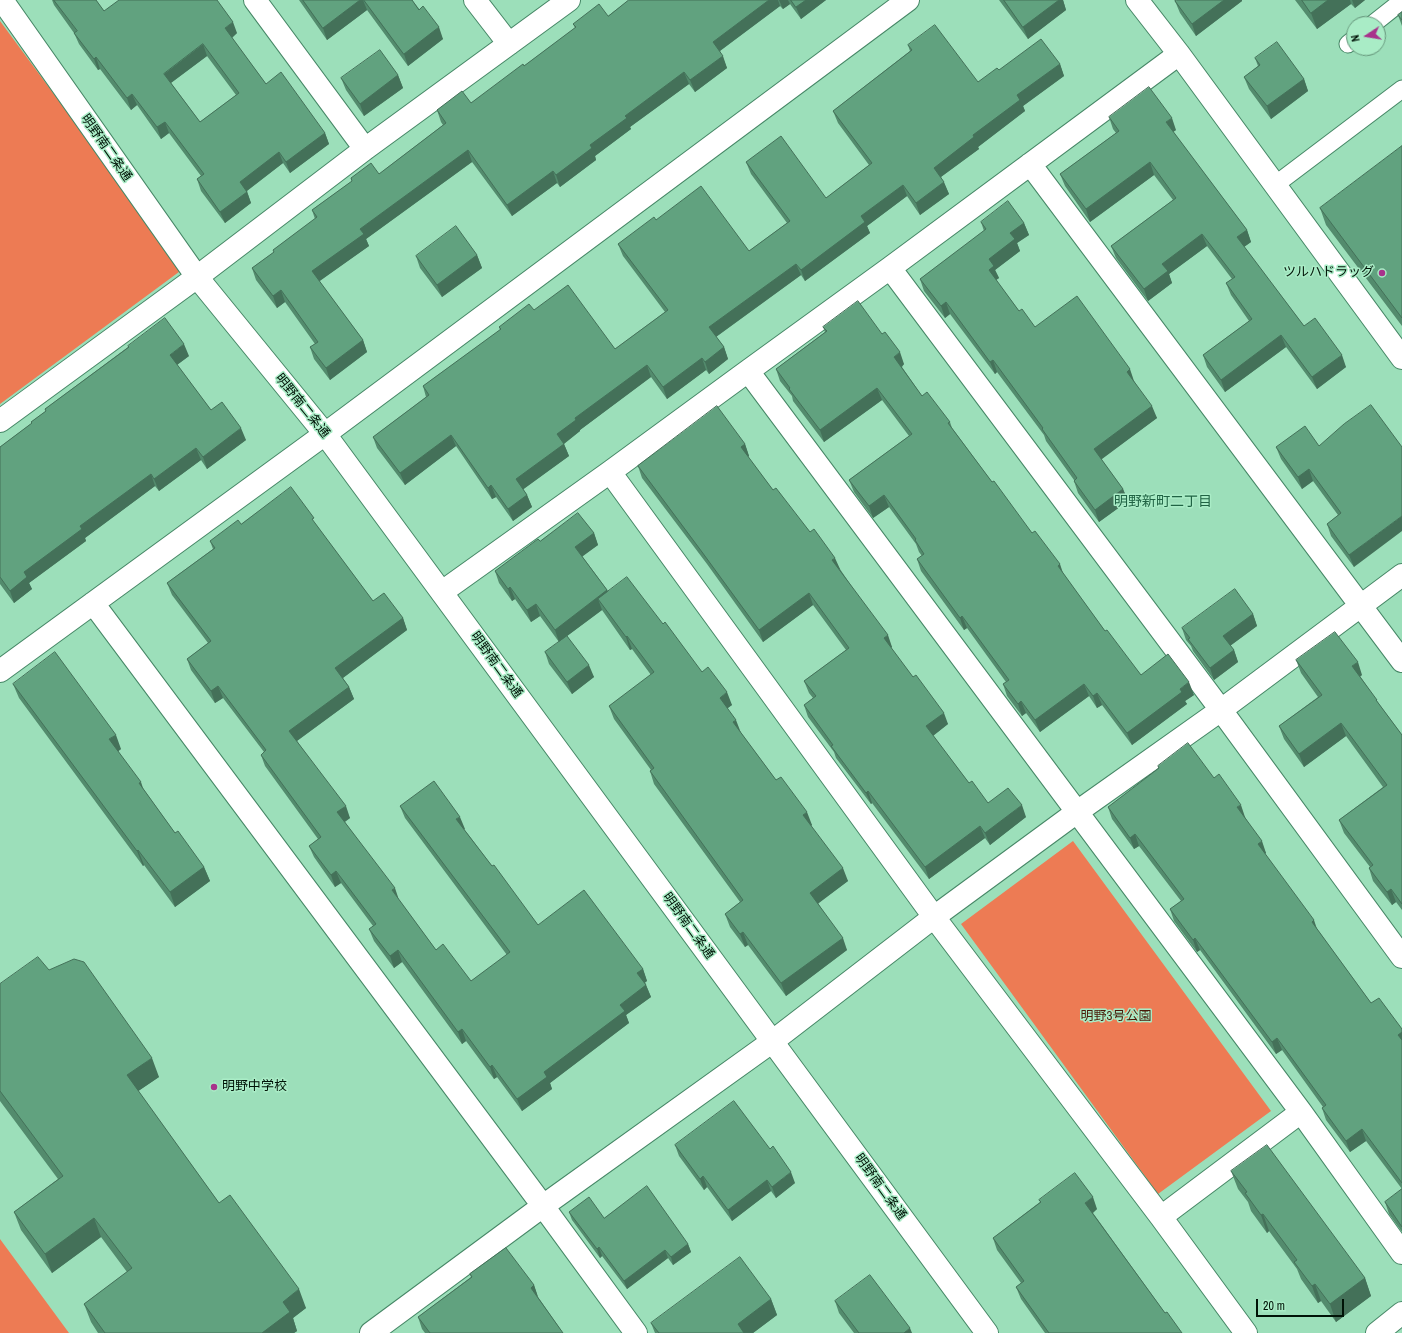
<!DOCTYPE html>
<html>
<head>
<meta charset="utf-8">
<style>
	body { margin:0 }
	#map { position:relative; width:1402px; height:1333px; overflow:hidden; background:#9cdfba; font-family:"Archivo Narrow",sans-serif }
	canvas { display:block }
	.north { position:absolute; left:1346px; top:16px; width:40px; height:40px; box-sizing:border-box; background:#a9ecc6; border:1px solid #65957a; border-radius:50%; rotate:258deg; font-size:11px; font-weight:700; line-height:16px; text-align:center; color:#001307 }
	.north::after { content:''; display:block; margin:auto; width:14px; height:18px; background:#a8328b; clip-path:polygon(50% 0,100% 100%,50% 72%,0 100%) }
	.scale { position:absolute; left:1256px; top:1299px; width:88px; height:18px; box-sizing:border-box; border:2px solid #001307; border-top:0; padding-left:5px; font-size:12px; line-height:14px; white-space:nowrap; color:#001307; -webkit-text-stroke:3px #a9ecc6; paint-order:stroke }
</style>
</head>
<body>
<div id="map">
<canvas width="1402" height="1333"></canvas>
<div class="north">N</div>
<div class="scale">20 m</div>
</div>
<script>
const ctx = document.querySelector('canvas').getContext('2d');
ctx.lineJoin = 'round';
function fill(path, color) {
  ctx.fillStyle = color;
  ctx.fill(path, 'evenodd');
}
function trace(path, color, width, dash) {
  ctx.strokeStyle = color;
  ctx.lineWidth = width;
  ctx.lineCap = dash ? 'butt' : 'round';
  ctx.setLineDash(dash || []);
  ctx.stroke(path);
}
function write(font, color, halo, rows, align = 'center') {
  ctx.font = font + ' "Archivo Narrow","Noto Sans JP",sans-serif';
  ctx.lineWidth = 3;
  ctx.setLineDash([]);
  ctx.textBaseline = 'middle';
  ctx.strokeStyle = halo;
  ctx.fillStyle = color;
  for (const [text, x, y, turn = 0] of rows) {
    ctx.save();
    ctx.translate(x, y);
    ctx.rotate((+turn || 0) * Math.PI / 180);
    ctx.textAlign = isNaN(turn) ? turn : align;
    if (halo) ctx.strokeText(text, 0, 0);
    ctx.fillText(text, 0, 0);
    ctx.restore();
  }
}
const green = new Path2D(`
	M0,21L183,269L0,404Z
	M1073,841L1271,1111L1158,1194L961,924Z
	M0,1239L69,1333H0Z`);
const lane = new Path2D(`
	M1373,24L1402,1
	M1348,44L1354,39
	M1275,185L1402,89`);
const street = new Path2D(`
	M255,0L365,149
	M475,0L509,44
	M1137,0L1179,54L1402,358
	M1030,164L1402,661
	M890,268L1221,710L1402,957
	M748,371L1301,1112L1402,1253
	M0,421L197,277L365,149L569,0
	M610,472L934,917L1161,1217L1246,1333
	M442,592L610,472L748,371L890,268L1179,54
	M93,603L543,1206L636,1333
	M0,671L325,434L908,0
	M1161,1217L1301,1112
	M371,1333L543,1206L773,1041L934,917L1077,812L1221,710L1402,575`);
const secondary = new Path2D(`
	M2,0L197,277L325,434L987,1333
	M1377,1333L1402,1313`);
const wall = new Path2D(`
	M52,0H96L104,11L237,33L232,38L266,84L325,133L329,144L290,173L283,163L247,191L251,203L225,223L201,191L197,179L201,176L169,133L161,139L137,105L131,110L100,69L98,70L79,44L74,33L54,5ZM207,56L236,95L200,122L171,83Z
	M299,0H412L443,39L408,66L367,10L327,40Z
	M629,0H826L801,19L790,4L783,9L780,6L720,51L727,68L695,92L689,84L630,127L631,129L595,156L596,160L560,187L557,183L512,216L472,162L366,239L369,246L319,281L363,340L367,352L330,380L314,359L310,347L315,344L285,302L277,308L256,280L252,268L274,252L273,250L315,219L312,210L352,181L351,178L379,174L443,125L441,122L437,110L471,103L524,66L575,28L573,24L608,16Z
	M999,0H1063L1066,10L1028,39Z
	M1295,0H1365L1355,8L1351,4L1317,29Z
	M1175,1H1242L1196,36L1180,13Z
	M1398,15L1402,20V26Z
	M908,45L978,82L999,70L1060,64L1064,76L1023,106L1025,111L978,147L979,149L941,177L949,194L920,215L907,196L867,226L870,233L805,281L801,275L716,337L724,347L728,359L709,374L706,370L667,399L651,377L580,430V431L564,444L569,456L523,489L527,495L532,507L513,521L496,497L492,499L456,446L405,485L377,448L373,437L426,397L423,386L500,330L499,327L534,310L615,349L665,312L623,256L618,244L656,220L749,251L787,223L751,174L746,162L826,198L869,165L838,123L833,111L910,51Z
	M1255,58L1304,79L1308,91L1271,119L1249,89L1244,77L1258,66Z
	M398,75L403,88L364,116L346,90L341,78Z
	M1109,117L1176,130L1173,132L1247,230L1251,242L1244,247L1304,326L1346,367L1317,389L1286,347L1225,392L1207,367L1203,355L1249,321L1231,295L1226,283L1232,279L1207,246L1169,274L1172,283L1148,301L1116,258L1111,246L1173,200L1154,175L1090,222L1065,186L1060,174L1116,133L1113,129Z
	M1402,146V326L1326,225L1320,208Z
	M981,222L1024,223L1029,235L1017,243L1020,251L995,270L999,278L996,280L1019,311L1035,327L1134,381L1157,418L1101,459L1123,489L1128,501L1099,522L1078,493L1074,481V480L1046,441L1044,435L997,372L995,374L950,314L945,318L924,291L920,279L984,231Z
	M477,255L482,268L442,297L420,268L416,256Z
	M823,327L904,364L902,367L922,396L950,422L952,428L992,482L1062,572L1105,631L1141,675L1194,695L1185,701L1187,704L1132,745L1102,705L1097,708L1089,696L1040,732L1026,713L1022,716L1007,696L1003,684L1006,682L967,628L964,630L921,571L917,559L922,556L919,552L916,544L889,507L873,518L854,492L849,480L909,436L882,400L824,442L793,401L792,396L780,381L776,369L825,332Z
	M128,346L189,356L177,365L211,410L246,440L207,469L201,460L159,491L155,486L85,538L86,541L29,583L32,589L14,603L0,584V447L32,423L31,422L46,411L45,409L128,347Z
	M745,444L749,456L748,457L773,490L810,532L840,569L892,647L891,648L948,724L933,736L969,783L988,803L1026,817L990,845L985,838L929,879L872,803L871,804L836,758L834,752L808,717L804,705L813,698L809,693L804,681L846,650L813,605L763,642L707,564L642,478L638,466Z
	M1319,446L1402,447L1354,567L1331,536L1327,524L1338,515L1313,481L1302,489L1281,459L1276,447Z
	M241,524L316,525L373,601L403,618L407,630L343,678L349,687L354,699L297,741L350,818L345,822L399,900L436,950L471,981L507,955L405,818L400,806L465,829H464L492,866L538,925L643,969L647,981L645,982L646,985L651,997L626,1015L629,1023L550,1083L552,1089L522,1111L497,1077L494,1079L466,1041L462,1044L402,962L394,968L374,941L369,929L373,926L341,883L335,887L314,857L309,846L318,839L265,766L261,755L264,752L223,698L215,703L191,670L187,659L208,643L172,595L167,583L213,549L210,541Z
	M594,533L598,545L582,556L608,591L663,624L702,672L732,705L727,708L741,733L776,780L812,825L811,826L848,881L818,903L847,950L786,996L748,945L745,947L730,927L725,914L740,902L654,784L650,771L651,770L614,719L609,706L651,675L632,649L630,650L602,610L567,636L594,677L572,694L549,664L545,652L559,642L540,616L531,622L515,599L512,601L499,583L495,571L540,541Z
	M1253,614L1257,626L1230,646L1234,650L1238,662L1214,680L1193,651L1191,646L1186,640L1182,628Z
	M1296,660L1362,675L1360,676L1379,704L1402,735V910L1396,902L1392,905L1373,881L1369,868L1370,867L1344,833L1339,820L1383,787L1346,736L1304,767L1284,739L1279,726L1318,697L1301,673Z
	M13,684L121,749L118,751L144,790L175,833L204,867L210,881L175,907L144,865L143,866L19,698Z
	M1158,766L1214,778L1245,817L1266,853L1265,854L1317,929L1371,1003L1402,1029V1232L1389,1214L1385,1202L1402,1189L1366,1141L1350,1152L1326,1120L1322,1108L1323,1107L1282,1050L1276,1054L1200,950L1197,952L1174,921L1170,909L1181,901L1139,846L1134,849L1112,819L1108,807L1159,769Z
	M49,970L159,1077L138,1091L219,1203L306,1308L293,1318L297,1331L294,1333H98L91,1322L84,1304L127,1272L101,1237L52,1273L21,1230L14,1212L58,1179L0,1101V984Z
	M675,1145L795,1183L776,1198L771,1191L732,1221L707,1187L704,1190L679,1156Z
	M1231,1171L1365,1278L1371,1296L1336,1322L1321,1301L1318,1303L1301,1279L1297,1269L1269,1231L1267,1233L1251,1211L1248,1202L1238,1189Z
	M1039,1200L1097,1209L1093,1213L1165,1313L1182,1333H1045L1021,1299L1016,1287L1021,1283L997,1250L993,1238L1040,1202Z
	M569,1212L604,1218L688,1244L691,1252L673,1265L668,1258L627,1289L602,1256L600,1258L572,1220Z
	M470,1274L534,1285L538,1297L563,1333H425L422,1329L418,1317L471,1277Z
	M771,1299L777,1315L753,1333H655L651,1323Z
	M835,1301L912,1333H854L839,1313Z`);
const shadedWall = new Path2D(`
	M360,0H363L367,10L327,40L323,28Z
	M769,0H778L780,6L717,53L713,42Z
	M779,0H788L790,4L783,9Z
	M806,0H826L801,19L796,7Z
	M1059,0H1063L1066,10L1028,39L1023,27Z
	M1224,0H1242V1L1196,36L1192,24Z
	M1328,0H1350L1351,4L1317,29L1311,13Z
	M1352,0H1365L1355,8Z
	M233,22L237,33L229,40L225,28Z
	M439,27L443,39L408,66L404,54Z
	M203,44L207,56L168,85L164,74Z
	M723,56L727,68L695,92L690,80Z
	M96,57L100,69L98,70L94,59Z
	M1060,64L1064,76L1023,106L1025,111L978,147L979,149L938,179L934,168L973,135L1017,95Z
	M684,72L689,84L630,127L631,129L595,156L596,160L560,187L556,175L590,145L625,116Z
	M398,75L403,88L364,116L360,104Z
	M1304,79L1308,91L1271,119L1267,106Z
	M132,94L137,105L131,110L127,98Z
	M1172,118L1176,130L1170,134L1166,122Z
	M165,122L169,133L161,139L157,127Z
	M325,133L329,144L290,173L286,162Z
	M468,150L472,162L366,239L369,246L317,283L312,271L360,229Z
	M279,152L283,163L244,193L240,182Z
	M1150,162L1154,175L1090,222L1086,209Z
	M553,171L557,183L512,216L507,205Z
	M944,182L949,194L920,215L916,203Z
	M903,185L907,196L867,226L870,233L805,281L801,270L861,216Z
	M247,192L251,203L225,223L220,212Z
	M1024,223L1029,235L1017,243L1020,251L995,270L999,278L993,282L989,270V259L1010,233Z
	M1247,230L1251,242L1241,249L1237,237Z
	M1202,234L1207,246L1169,274L1172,283L1148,301L1144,289L1162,264Z
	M477,255L482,268L442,297L437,285Z
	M796,264L801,275L713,339L709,327Z
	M281,290L285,302L277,308L273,296Z
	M946,302L950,314L945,318L941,306Z
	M1281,335L1286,347L1225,392L1221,380Z
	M363,340L367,352L330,380L326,368Z
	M184,344L189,356L174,367L170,355Z
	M724,347L728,359L709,374L705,362Z
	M900,352L904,364L899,369L894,357Z
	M1342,355L1346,367L1317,389L1312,377Z
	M702,358L706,370L667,399L663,387Z
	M993,360L997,372L995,374L990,362Z
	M647,365L651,377L580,430V431L561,446L557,434L575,418Z
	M1130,369L1134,381L1131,384L1127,372Z
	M877,388L882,400L824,442L820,430Z
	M1152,406L1157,418L1098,462L1094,449Z
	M241,428L246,440L207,469L203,457Z
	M451,435L456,446L405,485L400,473Z
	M564,444L569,456L521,491L516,479Z
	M745,444L749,456L745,459L741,447Z
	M196,448L201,460L159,491L154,479Z
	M1309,469L1313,481L1302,489L1298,477Z
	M151,474L155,486L85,538L86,541L29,583L32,589L14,603L10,591L24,572L80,526Z
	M491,485L496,497L492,499L488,488Z
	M1123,489L1128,501L1099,522L1095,510Z
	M527,495L532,507L513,521L508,509Z
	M884,495L889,507L873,518L869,506Z
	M1402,516V531L1354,567L1349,555Z
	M594,533L598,545L579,559L575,547Z
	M835,558L840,569L836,572L832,560Z
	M1060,564L1064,576L1058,566Z
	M510,587L515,599L512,601L508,589Z
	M607,590L612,602L598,599L602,610L559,642L555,630Z
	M809,593L813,605L763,642L759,630Z
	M536,604L540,616L531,622L527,610Z
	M1253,614L1257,626L1227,648L1223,636Z
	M962,616L967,628L964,630L960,618Z
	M403,618L407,630L340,680L335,668Z
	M888,635L892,647L888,650L884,638Z
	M627,636L632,649L630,650L626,637Z
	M1234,650L1238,662L1214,680L1210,668Z
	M1358,662L1362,675L1357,679L1352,666Z
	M589,665L594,677L572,694L567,682Z
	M1189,682L1194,695L1185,701L1187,704L1132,745L1127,733L1180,689Z
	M1084,684L1089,696L1040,732L1035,720Z
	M218,686L223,698L215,703L211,691Z
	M349,687L354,699L294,743L289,731Z
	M727,692L732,705L724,711L720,698Z
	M1097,693L1102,705L1097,708L1093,696Z
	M1021,701L1026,713L1022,716L1018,704Z
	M944,713L948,724L930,738L926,726Z
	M736,720L741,733L733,722Z
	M1341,723L1346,736L1304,767L1299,754Z
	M116,735L121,749L115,754L109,739Z
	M141,782L146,797L139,783Z
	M868,791L872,803L871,804L866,793Z
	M1022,805L1026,817L990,845L985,833Z
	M1241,805L1245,817L1242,819L1237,807Z
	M346,806L350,818L341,824L337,812Z
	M807,812L812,825L808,828L803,815Z
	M460,817L465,829L461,831L456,819Z
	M980,826L985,838L929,879L925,867Z
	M1135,834L1139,846L1134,849L1130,838Z
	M1262,841L1266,853L1262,856L1258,844Z
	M138,850L144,865L143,866L137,851Z
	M204,867L210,881L175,907L170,892Z
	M843,868L848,881L815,906L810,893Z
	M336,871L341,883L335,887L331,875Z
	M395,888L399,900L392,890Z
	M1391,889L1396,902L1392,905L1387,892Z
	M1314,920L1318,932L1312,922Z
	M743,932L748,945L745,947L740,934Z
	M843,938L847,950L786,996L781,983Z
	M1195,938L1200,950L1197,952L1193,940Z
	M398,950L402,962L394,968L390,956Z
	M643,969L647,981L642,985L637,973Z
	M646,985L651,997L626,1015L629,1023L550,1083L552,1089L522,1111L517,1099L544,1072L620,1005Z
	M462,1029L466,1041L462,1044L458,1032Z
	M1402,1032V1045L1398,1035Z
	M1277,1038L1282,1050L1276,1054L1272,1042Z
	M152,1058L159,1077L134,1094L127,1075Z
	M492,1065L497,1077L494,1079L490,1067Z
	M1362,1129L1366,1141L1350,1152L1346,1141Z
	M791,1172L795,1183L776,1198L772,1187Z
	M703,1176L707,1187L704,1190L700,1179Z
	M767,1180L771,1191L732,1221L728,1210Z
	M1093,1197L1097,1209L1090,1215L1085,1203Z
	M1263,1214L1269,1231L1267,1233L1261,1215Z
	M94,1218L101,1237L52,1273L45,1254Z
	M688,1244L691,1252L673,1265L671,1257Z
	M599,1247L602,1256L600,1258L597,1249Z
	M665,1250L668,1258L627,1289L624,1281Z
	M1365,1278L1371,1296L1336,1322L1330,1304Z
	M1315,1284L1321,1301L1318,1303L1312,1286Z
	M534,1285L538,1297L531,1288Z
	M299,1289L306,1308L293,1318L297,1331L294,1333H262L283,1302Z
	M771,1299L777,1315L753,1333H741L738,1324Z
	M910,1328L912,1333H904Z`);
const building = new Path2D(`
	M54,0H96L104,11L119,0H217L233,22L225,28L266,84L281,72L325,133L286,162L279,152L240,182L247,192L220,212L197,179L204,174L165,122L157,127L132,94L127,98L96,57L94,59L74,33L77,31ZM203,44L239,93L200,122L164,74Z
	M303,0H360L323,28Z
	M364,0H412L419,10L423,6L439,27L404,54Z
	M629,0H769L713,42L723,56L690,80L684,72L625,116L627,118L590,145L592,148L556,175L553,171L507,205L468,150L360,229L364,234L312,271L363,340L326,368L310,347L318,342L281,290L273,296L252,268L274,252L273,250L317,217L312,210L352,181L351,178L371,163L379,174L446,123L437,110L462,91L471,103L523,64L524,66L576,27L573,24L599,4L608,16Z
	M791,0H806L796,7Z
	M1004,0H1059L1023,27Z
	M1177,0H1224L1192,24L1175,1Z
	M1302,0H1328L1311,13Z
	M1402,12V20L1398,15Z
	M935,25L978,82L997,68L999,70L1041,39L1060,64L1017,95L1020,100L973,135L974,137L934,168L944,182L916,203L903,185L861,216L865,222L801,270L796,264L709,327L724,347L705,362L702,358L663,387L647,365L575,418L576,420L557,434L564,444L516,479L527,495L508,509L491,485L488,488L451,435L400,473L373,437L429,395L423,386L501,329L499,327L529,304L534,310L568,285L615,349L668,310L618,244L654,217L656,220L701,186L749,251L790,221L746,162L781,136L826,198L872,163L833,111L912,50L908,45Z
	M1277,42L1304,79L1267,106L1244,77L1260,65L1255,58Z
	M380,50L398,75L360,104L341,78Z
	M1149,87L1172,118L1166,122L1247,230L1237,237L1304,326L1315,318L1342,355L1312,377L1281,335L1221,380L1203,355L1252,319L1226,283L1235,277L1202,234L1162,264L1168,271L1144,289L1111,246L1176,198L1150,162L1086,209L1060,174L1119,131L1109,117Z
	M1402,146V318L1320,208Z
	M1008,201L1024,223L1010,233L1015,239L989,259L994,266L989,270L1019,311L1022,309L1035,327L1077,296L1130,369L1127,372L1152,406L1094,449L1123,489L1095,510L1074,481L1077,478L1042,429L1043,428L993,360L990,362L946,302L941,306L920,279L986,229L981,222Z
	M456,226L477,255L437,285L416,256Z
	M858,301L882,334L885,332L900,352L894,357L922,396L927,392L950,422L948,423L992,482L994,481L1032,533L1035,531L1060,564L1058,566L1105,631L1107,630L1141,675L1168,654L1189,682L1180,689L1182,692L1127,733L1097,693L1093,696L1084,684L1035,720L1021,701L1018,704L1003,684L1009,680L962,616L960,618L917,559L924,554L915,540L916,539L884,495L869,506L849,480L912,434L877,388L820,430L789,389L790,388L776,369L827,331L823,327Z
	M165,318L184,344L170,355L211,410L222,402L241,428L203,457L196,448L154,479L151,474L80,526L82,529L24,572L27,577L10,591L0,577V447L32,423L31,422L46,411L45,409L129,347L128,346Z
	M1371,405L1402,447V516L1349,555L1327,524L1341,513L1309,469L1298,477L1276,447L1305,426L1319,446L1344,424Z
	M717,406L745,444L741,447L773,490L776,488L810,532L814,529L835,558L832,560L888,635L884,638L913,677L916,675L944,713L926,726L969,783L972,781L988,803L1008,788L1022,805L985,833L980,826L925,867L868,791L866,793L831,746L833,745L804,705L816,696L804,681L849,648L809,593L759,630L702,552L638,466Z
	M291,487L314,518L312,519L373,601L384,593L403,618L335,668L349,687L289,731L346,806L337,812L395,888L392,890L436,950L443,944L471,981L510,952L400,806L434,781L460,817L456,819L492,866L494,865L538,925L584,890L643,969L637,973L646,985L620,1005L625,1011L544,1072L547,1077L517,1099L492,1065L490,1067L462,1029L458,1032L398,950L390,956L369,929L376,924L336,871L331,875L309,846L321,837L261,755L266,750L218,686L211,691L187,659L211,641L167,583L215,548L210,541L238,520L241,524Z
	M578,513L594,533L575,547L607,590L555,630L536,604L527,610L510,587L508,589L495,571L538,539L540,541Z
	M627,577L663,624L665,622L702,672L708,667L727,692L720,698L736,720L733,722L776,780L781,777L807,812L803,815L843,868L810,893L843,938L781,983L743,932L740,934L725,914L743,900L650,771L654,768L609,706L654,672L627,636L626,637L598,599Z
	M1235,589L1253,614L1223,636L1234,650L1210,668L1188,639L1190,638L1182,628Z
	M1335,632L1358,662L1352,666L1377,700H1376L1402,735V904L1391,889L1387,892L1369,868L1373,865L1339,820L1387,785L1341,723L1299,754L1279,726L1322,695L1296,660Z
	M567,636L589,665L567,682L545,652Z
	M55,652L116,735L109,739L141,782L139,783L175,833L178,831L204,867L170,892L138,850L137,851L13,684Z
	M1188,743L1214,778L1219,774L1241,805L1237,807L1262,841L1258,844L1314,920L1312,922L1371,1003L1379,998L1402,1029V1032L1398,1035L1402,1040V1183L1362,1129L1346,1141L1322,1108L1326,1105L1277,1038L1272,1042L1195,938L1193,940L1170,909L1184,899L1135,834L1130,838L1108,807L1159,768L1158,766Z
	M38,957L49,970L74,959L84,962L152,1058L127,1075L219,1203L230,1195L299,1289L283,1302L290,1312L262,1333H105L84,1304L132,1268L94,1218L45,1254L14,1212L63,1176L0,1091V984Z
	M734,1101L770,1149L773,1146L791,1172L772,1187L767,1180L728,1210L703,1176L700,1179L675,1145Z
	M1267,1145L1365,1278L1330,1304L1315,1284L1312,1286L1294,1262L1297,1260L1263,1214L1261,1215L1245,1193L1247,1192L1231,1171Z
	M1075,1173L1093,1197L1085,1203L1165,1313L1167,1312L1182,1333H1049L1016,1287L1024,1281L993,1238L1041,1202L1039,1200Z
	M647,1186L688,1244L671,1257L665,1250L624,1281L599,1247L597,1249L569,1212L589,1197L604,1218Z
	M1402,1189V1227L1385,1202Z
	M506,1248L534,1285L531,1288L563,1333H430L418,1317L472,1277L470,1274Z
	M740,1257L771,1299L738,1324L744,1333H659L651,1323Z
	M870,1275L910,1328L904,1333H859L835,1301Z`);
const markers = [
	[1382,273,4,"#a8328b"],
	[214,1087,4,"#a8328b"]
];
const streetNames = [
	["明野南二条通",106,148,55],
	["明野南二条通",302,406,51],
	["明野南二条通",496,665,54],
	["明野南二条通",688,926,54],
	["明野南二条通",880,1187,54]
];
const poiNames = [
	["ツルハドラッグ",1374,273],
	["明野中学校",222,1087,"left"]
];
const parkNames = [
	["明野3号公園",1116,1017]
];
const neighbourhoodNames = [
	["明野新町二丁目",1163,502]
];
fill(green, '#ed7b54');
trace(lane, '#468766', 19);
trace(street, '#468766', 24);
trace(secondary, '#468766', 24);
trace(lane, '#fff', 17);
trace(street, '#fff', 22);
trace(secondary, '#fff', 22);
fill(wall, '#538b6d');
fill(shadedWall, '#447159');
fill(building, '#61a27f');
trace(building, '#447159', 1);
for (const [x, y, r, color] of markers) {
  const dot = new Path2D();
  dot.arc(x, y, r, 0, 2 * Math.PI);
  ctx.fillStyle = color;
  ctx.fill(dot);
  trace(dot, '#a9ecc6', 1.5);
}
write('13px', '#001307', '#a9ecc6', streetNames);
write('13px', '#001307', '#a9ecc6', poiNames, 'right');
write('13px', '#491907', '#a9ecc6', parkNames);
write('14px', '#206344', '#a9ecc6', neighbourhoodNames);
</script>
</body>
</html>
